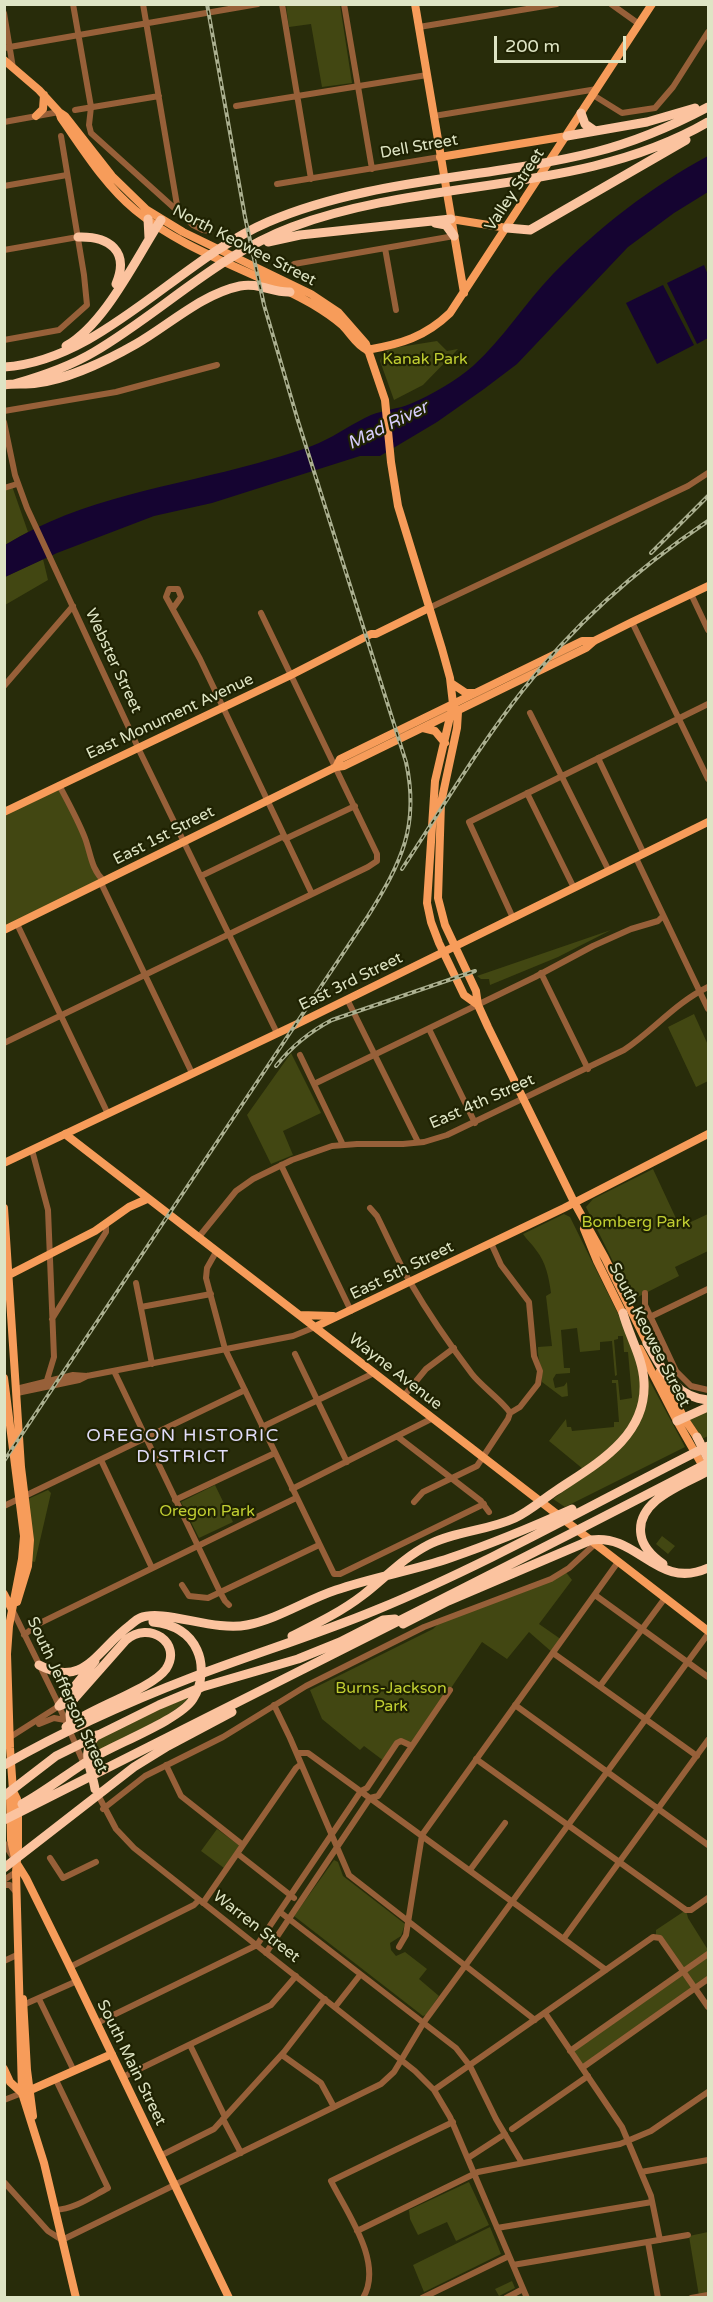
<!DOCTYPE html>
<html>
<head>
<meta charset="utf-8">
<style>
	body { margin:0 }
	#map { position:relative; width:713px; height:2302px; overflow:hidden; background:#282c0a; font-family:"Varela Round",sans-serif }
	canvas { display:block }
	.frame { position:absolute; inset:0; border:6px solid #dee4c4; pointer-events:none }
	.scale { position:absolute; left:494px; top:36px; width:132px; height:27px; box-sizing:border-box; border:3px solid #dee4c4; border-top:0; padding-left:8px; font-size:18px; line-height:21px; white-space:nowrap; color:#dee4c4; -webkit-text-stroke:4px #1f2202; paint-order:stroke }
</style>
</head>
<body>
<div id="map">
<canvas width="713" height="2302"></canvas>
<div class="frame"></div>
<div class="scale">200 m</div>
</div>
<script>
const ctx = document.querySelector('canvas').getContext('2d');
ctx.lineJoin = 'round';
function fill(path, color) {
  ctx.fillStyle = color;
  ctx.fill(path, 'evenodd');
}
function trace(path, color, width, dash) {
  ctx.strokeStyle = color;
  ctx.lineWidth = width;
  ctx.lineCap = dash ? 'butt' : 'round';
  ctx.setLineDash(dash || []);
  ctx.stroke(path);
}
function write(font, color, halo, rows, align = 'center') {
  ctx.font = font + ' "Varela Round",sans-serif';
  ctx.lineWidth = 4.5;
  ctx.setLineDash([]);
  ctx.textBaseline = 'middle';
  ctx.strokeStyle = halo;
  ctx.fillStyle = color;
  for (const [text, x, y, turn = 0] of rows) {
    ctx.save();
    ctx.translate(x, y);
    ctx.rotate((+turn || 0) * Math.PI / 180);
    ctx.textAlign = isNaN(turn) ? turn : align;
    if (halo) ctx.strokeText(text, 0, 0);
    ctx.fillText(text, 0, 0);
    ctx.restore();
  }
}
const green = new Path2D(`
	M286,5H340L352,83L322,87L311,24L289,27Z
	M437,341L447,351L458,349L423,385L394,400L380,361L383,352L393,348Z
	M12,486L28,532L5,545V488Z
	M43,559L48,580L5,605V577Z
	M59,785L85,839L101,883L5,930V812Z
	M611,930L558,957L490,985L489,979H481L477,976Z
	M694,1014L708,1045V1081L696,1087L668,1027Z
	M291,1053L321,1113L283,1131L293,1155L271,1164L247,1115Z
	M653,1169L680,1227L708,1214V1251L675,1267L679,1276L632,1300L586,1207L593,1199Z
	M564,1214L570,1217L622,1322L641,1371L639,1402L633,1420L622,1438L583,1469L549,1441L566,1419L567,1427H571L572,1431L614,1427V1422H619L616,1383H612V1380H618L620,1400L632,1398L628,1352H624L623,1336H618V1339L614,1340L617,1375L615,1376L612,1341L600,1342V1350L580,1352L577,1328L561,1330L564,1368H570V1373L556,1374L553,1379L555,1388L564,1386L567,1382L568,1396L562,1397L542,1382C543,1369 537,1359 538,1347L552,1346L546,1296L551,1293C549,1278 546,1262 536,1250C532,1244 527,1240 523,1234Z
	M646,1374L685,1447L565,1507L553,1499L610,1457L633,1431Z
	M708,1411V1436L702,1439L689,1418Z
	M215,1485L233,1522L199,1538L181,1502Z
	M48,1490L51,1493L35,1562L31,1561L28,1499Z
	M662,1536L675,1546L668,1554L656,1544Z
	M565,1571L572,1580L539,1624L562,1640L553,1653L529,1632L507,1659L482,1642L412,1746L401,1741L384,1761L364,1746L360,1750L322,1719L310,1690L433,1629L443,1619Z
	M189,1697C172,1718 119,1740 92,1754L94,1747L100,1738L150,1713Z
	M217,1829L240,1846L224,1868L201,1851Z
	M334,1860L338,1862L343,1876L405,1924L401,1936L390,1943L391,1950L396,1956L405,1952L427,1969L419,1979L439,1996L426,2015L423,2016L294,1916Z
	M686,1910L688,1918L708,1950V1979L582,2068L570,2051L683,1972L656,1937V1930Z
	M469,2182L489,2225L456,2241L447,2222L418,2235L410,2219L409,2210Z
	M490,2227L501,2254L424,2292L413,2265Z
	M708,2232V2297L699,2296L689,2236Z
	M512,2281L515,2288L499,2296L495,2289Z`);
const water = new Path2D(`
	M708,156V192L674,213L628,247L517,364L484,389L437,422L380,456H360L212,503L154,516L57,553L5,577V545C83,497 172,487 258,463C278,457 300,451 319,443C337,435 353,423 371,415C384,410 398,409 410,404C431,395 456,381 473,366C503,339 525,303 553,274C598,228 652,186 708,156Z
	M704,265L708,275V338L697,344L667,283Z
	M663,285L694,345L657,364L626,303Z`);
const minor = new Path2D(`
	M73,4L91,107L89,125L91,133L193,225L203,230L210,231
	M143,4L178,211
	M282,4L311,179
	M344,4L372,169
	M611,4L639,24
	M4,13L13,68
	M419,27L557,4
	M4,48L258,4
	M593,95L622,113L655,108L673,87L708,32
	M236,106L427,75
	M75,110L159,96
	M434,116L597,89
	M4,122L59,112
	M277,184L440,157
	M4,186L67,175
	M385,248L396,310
	M4,250L78,237
	M294,264L454,236
	M4,340L59,330L87,305L84,275L61,136
	M4,411L116,392L217,365
	M4,422L15,475L27,508L141,754L277,1033
	M4,488L17,484
	M691,594L708,630
	M174,607L181,597L178,589H169L166,597L200,659L312,894
	M429,608L688,486L708,473
	M632,622L708,779
	M4,686L73,606
	M530,713L609,871
	M598,758L644,854
	M59,785C68,802 78,820 85,838C91,854 91,869 104,881
	M527,793L574,888
	M285,839L355,806
	M636,858L708,1009
	M201,876L284,836
	M101,883L192,1073
	M513,918L469,822L708,704
	M17,924L108,1114
	M541,973L588,1069
	M347,999L418,1142
	M429,1029L475,1123
	M4,1043L368,867L377,861V854L261,613
	M300,1055L343,1145
	M314,1084L535,977L593,946L631,929L658,921L663,916
	M32,1150L48,1210L54,1357L47,1380
	M281,1165L351,1311
	M370,1208L377,1216C388,1238 398,1261 410,1282C428,1313 450,1345 472,1374C481,1386 505,1403 510,1413
	M198,1238L236,1191L253,1179L292,1160L332,1146L357,1144H403L424,1142L447,1135L624,1050C654,1030 675,1003 708,987
	M491,1243L501,1265L529,1302L534,1356L540,1371L538,1384L520,1407L510,1413
	M216,1252L207,1268L206,1278L225,1349L334,1574H340L484,1504
	M136,1283L152,1364
	M645,1293V1305L676,1371L691,1386L708,1390
	M141,1307L211,1294
	M650,1317L708,1289
	M52,1319L106,1232V1224
	M295,1354L347,1462
	M114,1371L220,1592L225,1601L229,1605
	M16,1389L73,1375L87,1376L293,1336L315,1327
	M17,1393L79,1380L87,1376
	M403,1397L426,1369L454,1348
	M262,1427L374,1373
	M398,1437L481,1501L489,1512
	M101,1460L152,1568
	M292,1489L431,1419
	M175,1500L275,1453
	M414,1502L423,1492L477,1466L508,1419L510,1413
	M4,1506L245,1390
	M182,1585L189,1596L208,1598L319,1545
	M595,1595L708,1677
	M13,1611L56,1699L84,1764
	M24,1635L38,1624L296,1498
	M553,1653L697,1756
	M600,1686L665,1598
	M274,1705L290,1738L349,1875L535,2020
	M515,1705L708,1845
	M39,1724L54,1718L65,1720
	M4,1741L59,1706
	M412,1746L450,1690
	M297,1753H308L606,1970
	M476,1759L686,1910H691L708,1898
	M166,1765L181,1796L243,1845
	M97,1793L116,1829L134,1848L415,2071L434,2090L450,2117L527,2298
	M103,1809L145,1776L223,1737L306,1686L424,1627L551,1579L569,1568L595,1544
	M4,1843L14,1859
	M238,1854L294,1898
	M50,1858L63,1878L96,1862
	M470,1870L505,1823
	M4,1880L16,1872
	M4,1885H10L16,1892
	M203,1903L296,1768L301,1764
	M280,1912L456,2048L470,2066L496,2119L522,2163
	M564,1938L708,1740
	M399,1947L406,1935L422,1835L618,1562
	M4,1961L19,1954
	M70,1967L194,1905L199,1900
	M39,1999L74,2071
	M23,2005L77,1981
	M335,2007L360,1975
	M545,2013L622,2127L651,2196L660,2240
	M97,2023L257,1945L361,1791L367,1788L397,1743L401,1741L412,1746L378,1796L370,1798L266,1953
	M190,2045L225,2117
	M570,2051L708,1954
	M282,2055L321,2083L334,2107
	M582,2068L708,1979
	M123,2077L271,2005L296,1976
	M434,2090L653,1937L660,1938L708,2007
	M4,2100L22,2093
	M223,2119L241,2153
	M512,2129L588,2076
	M160,2156L214,2129L284,2052L325,1999
	M468,2158L505,2134
	M641,2172L708,2160
	M4,2182L48,2231L62,2240L381,2084L394,2072L424,2022L708,1634
	M55,2210C75,2209 91,2197 108,2188L56,2080
	M497,2228L652,2202
	M357,2231L478,2172L620,2144L651,2131L708,2092
	M648,2242L658,2298
	M513,2265L688,2235
	M363,2298C384,2263 347,2213 331,2181L453,2122
	M422,2298L509,2256
	M506,2298L523,2289
	M691,2298L708,2295`);
const major = new Path2D(`
	M415,4L464,293
	M4,60L39,90L59,112L65,116L112,176L147,210L183,232L311,294L338,312L366,344L385,400L391,462L398,506L442,649L450,678L453,704L435,781L427,903L431,922L439,943L464,995L478,1005
	M59,112L61,118C84,151 105,185 135,210C187,253 255,271 312,304C322,310 333,317 342,325C351,334 356,345 367,350
	M36,116L43,109L44,95
	M440,157L567,136
	M451,219L507,228
	M367,350C401,344 425,337 450,313L652,4
	M451,683L466,693H474
	M453,704L458,712L457,728L441,803L438,898L445,925L476,991L478,1005L488,1027L574,1202L605,1258L649,1347
	M423,728L435,731L445,743
	M336,767L340,759L582,641H594
	M4,812L291,675L371,634H376L429,608
	M4,930L336,767L344,766L586,648L594,641L632,622L708,586
	M65,1134L708,1631
	M4,1163L297,1024L708,822
	M4,1208L21,1467L30,1540L28,1566L17,1602
	M584,1229L597,1261L624,1316
	M7,1276L95,1231L129,1207L147,1199
	M300,1315L333,1316
	M315,1327L564,1208L708,1134
	M640,1349L677,1421L705,1470
	M660,1371L684,1418L700,1442
	M4,1378L24,1536L22,1559L9,1626L7,1654L10,1748L13,1791L17,1799L18,1812V1848L16,1872L22,2093L44,2163L76,2298
	M4,1594L12,1610
	M13,1791L10,1797L11,1840L16,1862L26,1878L68,1963L229,2298
	M23,1999L27,2070L33,2116
	M4,2069L10,2082L22,2093
	M26,2092L112,2054`);
const highway = new Path2D(`
	M581,113L585,124L595,131
	M567,136L647,122L695,108
	M148,219L149,238
	M435,223L446,225L454,236
	M507,228L530,230L686,140
	M78,237C109,236 130,251 116,284
	M268,242L300,235L451,219
	M66,346C106,323 136,258 161,220
	M4,367C101,361 179,260 268,222C371,178 487,179 595,152C635,142 672,126 708,107
	M14,384C42,376 69,367 94,352C162,312 217,255 292,227C426,177 582,195 708,122
	M4,385C15,383 26,385 37,383C68,379 108,360 136,344C169,325 202,294 240,286C258,282 273,293 290,292
	M647,1343C663,1370 674,1397 708,1400
	M677,1421L708,1407
	M697,1437L708,1459
	M663,1564C653,1557 643,1548 641,1535C635,1500 685,1484 708,1471
	M403,1624L448,1601L591,1540C638,1533 657,1591 708,1568
	M292,1636C316,1624 341,1612 363,1595C385,1578 403,1558 428,1545C455,1531 487,1531 515,1518C530,1511 543,1499 557,1490C596,1464 647,1437 644,1382C643,1358 629,1336 623,1313
	M39,1665C84,1689 97,1650 129,1626C132,1624 135,1620 140,1618C163,1608 214,1632 247,1625C278,1619 306,1600 336,1590C373,1577 412,1571 450,1558C491,1544 532,1527 572,1509
	M59,1706L73,1700L126,1640C149,1620 183,1643 166,1669C152,1689 90,1708 66,1727
	M59,1706L95,1661
	M71,1727L70,1714L73,1700
	M4,1765C65,1730 128,1702 193,1677C253,1654 316,1635 376,1610C490,1563 598,1501 708,1446
	M95,1789C92,1768 79,1753 97,1735
	M4,1796L56,1756L159,1705L202,1687L298,1659L340,1642L383,1620L395,1619
	M22,1804C46,1791 68,1773 91,1759C115,1744 180,1720 193,1699C202,1685 204,1665 197,1650C189,1632 172,1624 153,1622
	M4,1820C239,1701 475,1584 708,1463
	M4,1868L134,1767L168,1746L232,1712`);
const rail = new Path2D(`
	M651,553L708,496
	M402,869C442,809 478,747 523,690C575,623 638,568 708,521
	M276,1066C292,1046 309,1032 332,1020L475,971
	M4,1461L368,916C401,863 420,826 406,762L298,421L264,305L245,217L207,4`);
const streetNames = [
	["Dell Street",419,147,-10],
	["Valley Street",515,190,-57],
	["North Keowee Street",244,246,27],
	["Webster Street",113,661,65],
	["East Monument Avenue",170,717,-25],
	["East 1st Street",164,836,-27],
	["East 3rd Street",351,982,-26],
	["East 4th Street",482,1102,-24],
	["East 5th Street",402,1271,-26],
	["South Keowee Street",649,1335,63],
	["Wayne Avenue",395,1372,38],
	["South Jefferson Street",67,1695,65],
	["Warren Street",256,1927,38],
	["South Main Street",131,2063,64]
];
const parkNames = [
	["Kanak Park",425,360],
	["Bomberg Park",636,1223],
	["Oregon Park",207,1512],
	["Burns-Jackson",391,1689],
	["Park",391,1707]
];
const waterNames = [
	["Mad River",388,426,-26]
];
const neighbourhoodNames = [
	["OREGON HISTORIC",183,1436],
	["DISTRICT",183,1457]
];
fill(green, '#424712');
fill(water, '#150431');
trace(minor, '#976039', 6);
trace(major, '#f79c5a', 8);
trace(highway, '#fbc39f', 9);
trace(rail, '#abb090', 4);
trace(rail, '#1f2202', 1.5, [4.5]);
write('16px', '#dee4c4', '#1f2202', streetNames);
write('16px', '#c1ce32', '#1f2202', parkNames);
write('italic 18px', '#d7cdfe', '#1f2202', waterNames);
ctx.letterSpacing = '1.5px';
write('18px', '#e2ddfa', '#1f2202', neighbourhoodNames);
ctx.letterSpacing = '0px';
</script>
</body>
</html>
